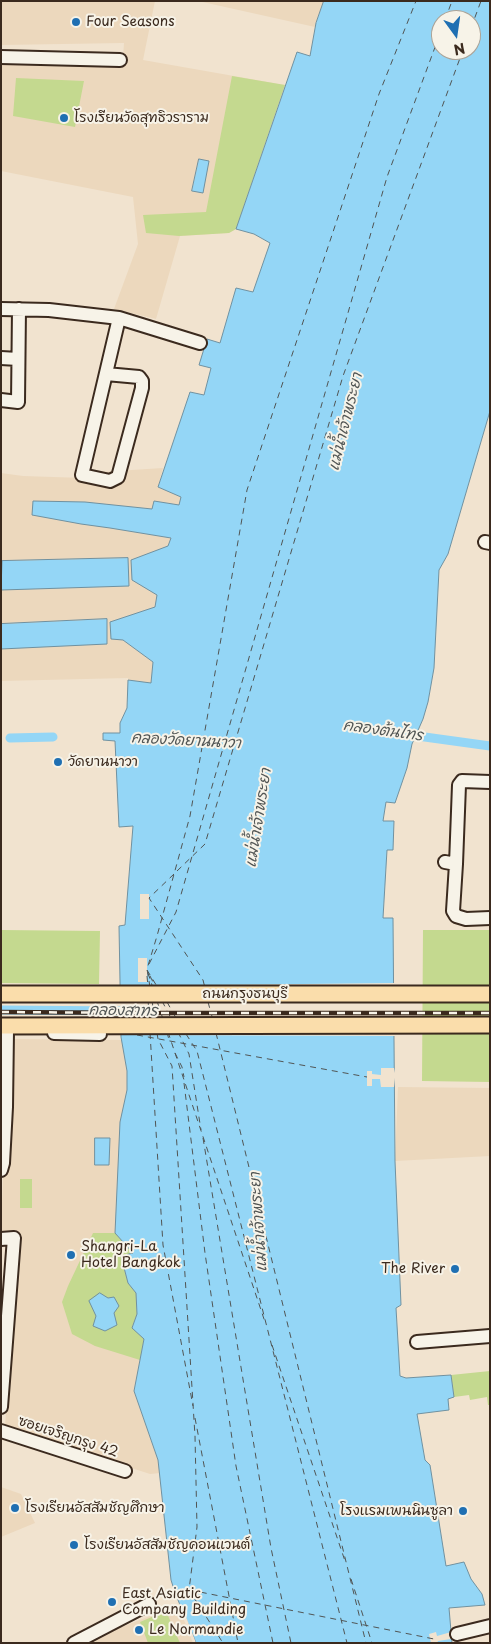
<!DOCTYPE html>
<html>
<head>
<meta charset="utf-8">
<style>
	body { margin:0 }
	#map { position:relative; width:491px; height:1644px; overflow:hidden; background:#f1e3cf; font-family:"Playpen Sans",sans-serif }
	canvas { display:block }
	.frame { position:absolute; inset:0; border:2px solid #3b2a1e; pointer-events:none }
	.north { position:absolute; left:431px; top:10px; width:50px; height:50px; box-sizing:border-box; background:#f7f3e8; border:1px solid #aca397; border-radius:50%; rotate:166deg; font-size:14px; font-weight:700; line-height:20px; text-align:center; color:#3b2a1e }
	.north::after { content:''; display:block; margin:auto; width:18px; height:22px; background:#1f6fb2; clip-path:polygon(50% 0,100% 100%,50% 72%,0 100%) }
</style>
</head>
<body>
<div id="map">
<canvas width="491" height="1644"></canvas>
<div class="frame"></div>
<div class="north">N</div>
</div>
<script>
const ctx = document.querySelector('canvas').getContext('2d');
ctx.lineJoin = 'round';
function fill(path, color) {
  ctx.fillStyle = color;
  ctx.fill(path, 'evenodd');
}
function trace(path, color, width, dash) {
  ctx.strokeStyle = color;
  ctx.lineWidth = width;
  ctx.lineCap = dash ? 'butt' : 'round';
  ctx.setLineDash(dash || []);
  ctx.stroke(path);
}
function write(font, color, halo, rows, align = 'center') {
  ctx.font = font + ' "Playpen Sans","Playpen Sans Thai",sans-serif';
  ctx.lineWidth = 4;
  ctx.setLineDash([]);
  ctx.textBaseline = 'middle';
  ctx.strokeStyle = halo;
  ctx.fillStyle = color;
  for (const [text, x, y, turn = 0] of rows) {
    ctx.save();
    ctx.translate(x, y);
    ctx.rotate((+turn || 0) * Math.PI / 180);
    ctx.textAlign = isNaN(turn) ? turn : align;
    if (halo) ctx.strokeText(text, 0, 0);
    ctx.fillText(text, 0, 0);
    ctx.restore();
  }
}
const built = new Path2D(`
	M1,1H155L143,60L285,85L236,229L229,233L180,236L156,319L114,309L138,244L133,197L1,171V60L123,57L124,43L1,45Z
	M198,1H324L315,27Z
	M163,468L158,487L182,497L179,506L154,501L153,509L113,506L110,528L171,538L168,546L155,608L123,640L153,662L151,684L128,680V678L1,681V473L23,476L84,478L100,472Z
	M12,1039L123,1040L127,1071V1090L144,1339L134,1391L158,1460L160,1473L150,1474L5,1427L17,1232L1,1231L3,1175L9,1163Z
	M398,1087L490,1088V1156L395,1161Z
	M1,1487L21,1494L35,1523L1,1537Z
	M179,1605L196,1643H85V1641Z`);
const green = new Path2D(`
	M232,76L285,85L236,229L229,233L179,236L146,233L143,215L206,212Z
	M16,78L84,81L75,127L13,116Z
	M1,930L100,931L99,984L1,983Z
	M423,930H490V1082L422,1081Z
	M20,1179H32V1208H20Z
	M93,1233H115L133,1253L121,1257L128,1283L136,1293L137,1314L132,1327L144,1339L140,1360L95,1346L72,1334L62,1302L68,1286Z
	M490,1371V1405H488L487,1397L470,1400L469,1395L454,1397L451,1375Z
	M166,1611L180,1643H148L140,1622Z`);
const water = new Path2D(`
	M324,1H490V411L448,554L439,570L434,668L428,702L423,719L412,744L407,768L395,803L386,802L383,821H394L393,850H387L383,918H393L395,1161L401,1305L396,1308L400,1376L406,1378L451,1375L454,1397L448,1399L449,1410L417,1414L425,1460L430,1465L446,1566L464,1562L471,1579L482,1594L485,1605L449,1608L452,1643H196C188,1622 177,1601 171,1580L158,1460L134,1391L144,1339L132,1328L137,1314L136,1293L128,1283L121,1256L133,1253L115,1233L120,1122L127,1090V1071L121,1037L119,926L125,925L133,826L119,827L115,741L103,740V733H120V723L127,708L128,680L151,683L153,662L123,640L111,639L110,622L155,607L157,595L132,580L131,560L168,546L171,538L110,528L81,524L32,515L33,501L85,502L152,509L154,501L179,505L181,497L158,487L190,392L204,395L211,368L199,365L207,339L220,343L236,288L253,292L270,243L254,234L236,229L297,52L310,56L316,23ZM441,20H471V50H441Z
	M199,159L209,161L203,193L192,191Z
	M128,558L129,586L1,590L2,561Z
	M107,619V644L1,649V624Z
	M95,1138H110L109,1165H95Z
	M100,1293L108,1298L114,1297L119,1306L114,1313L117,1325L105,1331L93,1326L96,1316L89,1301Z`);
const pier = new Path2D(`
	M140,894H149V919H140Z
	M138,958H147V982H138Z
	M396,983L397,1036L119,1035L118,986Z
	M381,1068H394L395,1073H397V1078H395L394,1087H381L380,1079H372V1086H367V1071H372V1074L381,1075Z
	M182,1606L196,1643H193L179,1607Z
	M436,1632L437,1636L451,1632V1639L438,1641L437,1643H431L429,1634Z`);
const canal = new Path2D(`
	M403,734L490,746
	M10,738L53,737
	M1,1010L131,1011`);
const ferry = new Path2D(`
	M445,20L452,1
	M471,28L481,1
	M177,871L205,844L343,376L463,50
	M174,874L149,898L203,980L205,988
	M149,964L176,912L387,177L441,31
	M147,970L158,988
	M148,973L153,988
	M147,976L148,987
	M150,976L155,986
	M150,987L147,969L157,936L190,816L247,490L379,94L416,1
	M148,1001L150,1019
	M152,1001L155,1019
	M157,1001L163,1019
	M162,1001L172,1020
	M167,1002L176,1018
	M208,1002L213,1020
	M167,1032L169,1040
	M168,1032L265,1322
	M178,1032L189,1054L201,1130
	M150,1033L163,1245L193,1406
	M157,1033L158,1039L172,1066L195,1436L197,1527L189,1590L223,1643
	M216,1033L366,1643
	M186,1034L197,1051L347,1643
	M137,1035L367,1077
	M175,1053L182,1067L184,1077
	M184,1083L205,1253L236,1466L273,1643
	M203,1138L271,1548L291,1643
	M272,1345L345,1561
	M195,1418L238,1643
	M351,1579L372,1643
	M190,1590L434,1639`);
const minor = new Path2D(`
	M1,57L120,60
	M1,309L49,310L119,318L200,343
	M1,358L18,359
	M106,374L139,377L142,381V388L118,477L110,481L82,475L119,318
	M1,400L18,402L19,309
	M485,542L490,543
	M445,862L456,864L453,911L456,916L466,919L490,918
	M456,864L459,785L462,781L490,782
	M54,1033L100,1034
	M1,1170L3,1163L6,1107L7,1032
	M1,1239L14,1238L1,1407
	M417,1342L490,1336
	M1,1431L125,1471
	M457,1634L490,1626
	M74,1643L149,1604`);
const major = new Path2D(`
	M1,994H490
	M1,1026L490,1025`);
const rail = new Path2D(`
	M1,1012L143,1013H490`);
const markers = [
	[76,22,5,"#1f6fb2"],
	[64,118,5,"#1f6fb2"],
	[58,762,5,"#1f6fb2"],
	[71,1255,5,"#1f6fb2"],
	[455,1269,5,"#1f6fb2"],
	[15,1508,5,"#1f6fb2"],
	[463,1511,5,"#1f6fb2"],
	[74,1545,5,"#1f6fb2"],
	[112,1602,5,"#1f6fb2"],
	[139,1630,5,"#1f6fb2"]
];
const poiNames = [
	["Four Seasons",86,22],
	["โรงเรียนวัดสุทธิวราราม",74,118],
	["วัดยานนาวา",68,762],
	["Shangri-La",81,1247],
	["Hotel Bangkok",81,1263],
	["The River",445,1269,"right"],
	["โรงเรียนอัสสัมชัญศึกษา",25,1508],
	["โรงแรมเพนนินซูลา",453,1511,"right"],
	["โรงเรียนอัสสัมชัญคอนแวนต์",84,1545],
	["East Asiatic",122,1594],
	["Company Building",122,1610],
	["Le Normandie",149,1630]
];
const streetNames = [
	["ถนนกรุงธนบุรี",245,994],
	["ซอยเจริญกรุง 42",68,1437,18]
];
const waterNames = [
	["แม่น้ำเจ้าพระยา",346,422,-76],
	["คลองต้นไทร",383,731,8],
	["คลองวัดยานนาวา",186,741,3],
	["แม่น้ำเจ้าพระยา",259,818,-81],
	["คลองสาทร",123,1011,1],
	["แม่น้ำเจ้าพระยา",259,1222,-94]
];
fill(built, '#ecd8bd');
fill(green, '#c4d98f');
fill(water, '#94d6f6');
trace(water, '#7091a0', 1);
fill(pier, '#f1e3cf');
trace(canal, '#94d6f6', 9);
trace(ferry, '#515554', 1, [6, 5]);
trace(minor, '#3b2a1e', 16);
trace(major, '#3b2a1e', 19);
trace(minor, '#f7f3e8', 12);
trace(major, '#faddab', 15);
trace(rail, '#3b2a1e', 4.5);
trace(rail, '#f7f3e8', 2.5, [8]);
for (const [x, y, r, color] of markers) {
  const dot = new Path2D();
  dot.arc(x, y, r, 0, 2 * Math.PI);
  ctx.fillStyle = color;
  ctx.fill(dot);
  trace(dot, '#f7f3e8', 2);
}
write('14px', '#3b2a1e', '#f7f3e8', poiNames, 'left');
write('14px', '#3b2a1e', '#f7f3e8', streetNames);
write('italic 15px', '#515554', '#f7f3e8', waterNames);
</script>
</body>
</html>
